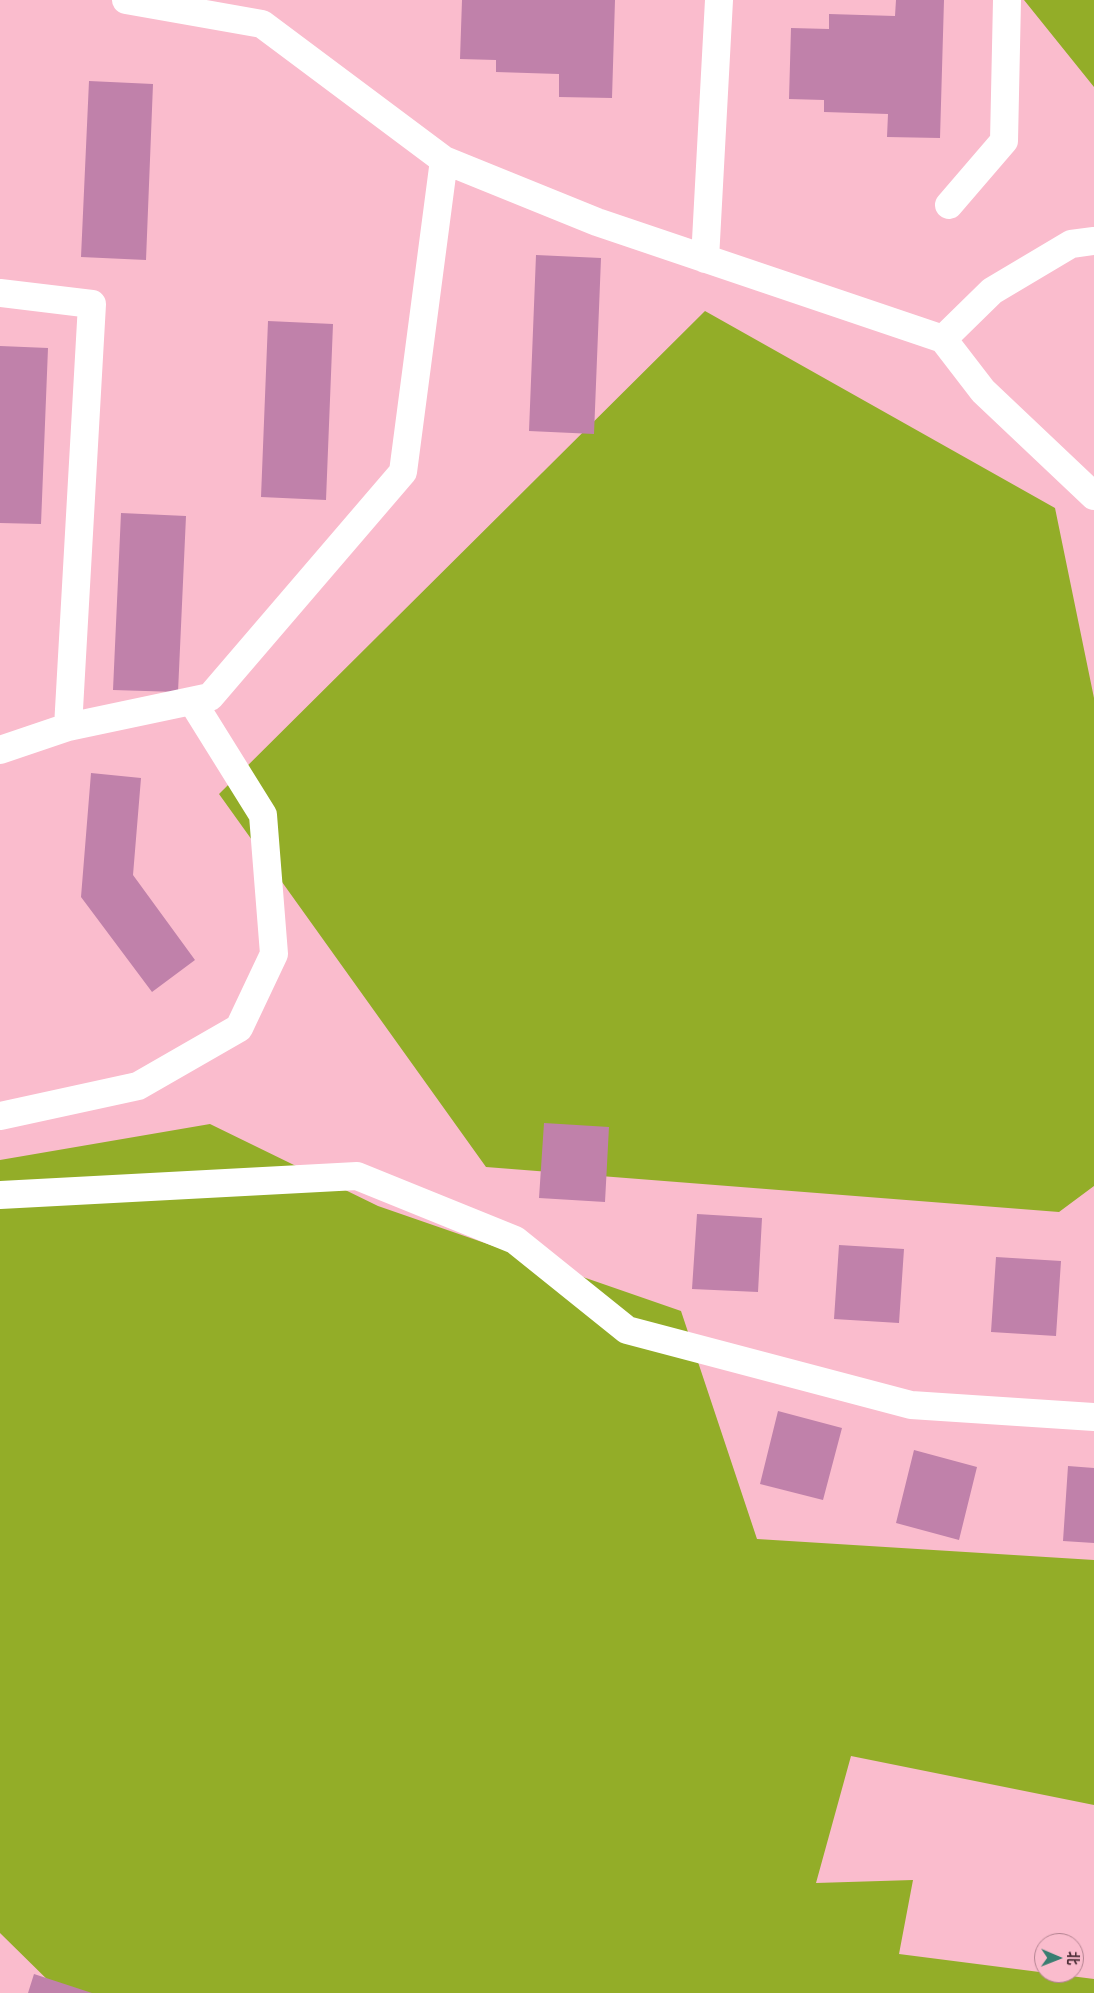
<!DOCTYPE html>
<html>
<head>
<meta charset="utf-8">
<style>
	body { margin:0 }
	#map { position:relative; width:1094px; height:1993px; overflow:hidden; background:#fabccd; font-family:Barlow,"Noto Sans SC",sans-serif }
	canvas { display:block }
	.north { position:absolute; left:1034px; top:1933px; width:50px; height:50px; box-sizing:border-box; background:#fabccd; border:1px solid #b48391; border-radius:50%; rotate:91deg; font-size:14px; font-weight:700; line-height:20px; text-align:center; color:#4c2e37 }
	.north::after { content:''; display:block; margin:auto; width:18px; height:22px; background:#397d71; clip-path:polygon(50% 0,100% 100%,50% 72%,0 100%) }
</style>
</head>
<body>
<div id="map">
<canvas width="1094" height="1993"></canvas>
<div class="north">北</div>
</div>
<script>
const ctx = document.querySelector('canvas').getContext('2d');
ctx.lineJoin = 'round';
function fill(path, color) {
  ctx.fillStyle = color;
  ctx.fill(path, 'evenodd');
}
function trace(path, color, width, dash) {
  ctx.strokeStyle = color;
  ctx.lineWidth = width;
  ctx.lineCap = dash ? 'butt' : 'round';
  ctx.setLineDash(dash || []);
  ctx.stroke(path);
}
const green = new Path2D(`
	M1024,0H1094V87Z
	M705,311L1055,508L1094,698V1186L1059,1212L486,1167L219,794Z
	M210,1124L378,1206L681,1311L757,1539L1094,1560V1805L851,1756L816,1883L913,1880L899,1954L1094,1979V1993H61L0,1933V1160Z`);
const building = new Path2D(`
	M462,0H615L612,98L559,97V74L496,72V60L460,59Z
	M896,0H944L940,138L887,137L888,114L824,112V100L789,99L791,28L829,29V14L895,16Z
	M89,81L153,84L146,260L81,257Z
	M536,255L601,258L594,434L529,431Z
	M268,321L333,324L326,500L261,497Z
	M0,346L48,348L41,524L0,523Z
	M121,513L186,516L178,692L113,690Z
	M91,773L141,778L133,875L195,960L152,992L81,897Z
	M544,1123L609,1127L605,1202L539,1198Z
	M697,1214L762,1218L758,1292L692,1289Z
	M839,1245L904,1249L899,1323L834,1319Z
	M996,1257L1061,1261L1056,1336L991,1332Z
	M778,1411L842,1428L823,1500L760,1484Z
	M914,1450L977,1467L959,1540L896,1523Z
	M1068,1466L1094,1468V1543L1063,1541Z
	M34,1974L92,1993H28Z`);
const minor = new Path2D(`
	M126,0L262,24L444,160L597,222L943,339L983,391L1094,496
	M949,205L1004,141L1007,0
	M705,259L719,0
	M0,293L92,304L68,727
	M943,339L992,291L1071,244L1094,241
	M0,750L68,727L210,697L403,472L444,160
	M0,1116L138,1086L239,1028L274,954L263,815L192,701
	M0,1195L357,1176L515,1240L627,1330L911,1405L1094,1417`);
fill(green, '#93ad28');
fill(building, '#c081aa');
trace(minor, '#fff', 28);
</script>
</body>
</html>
